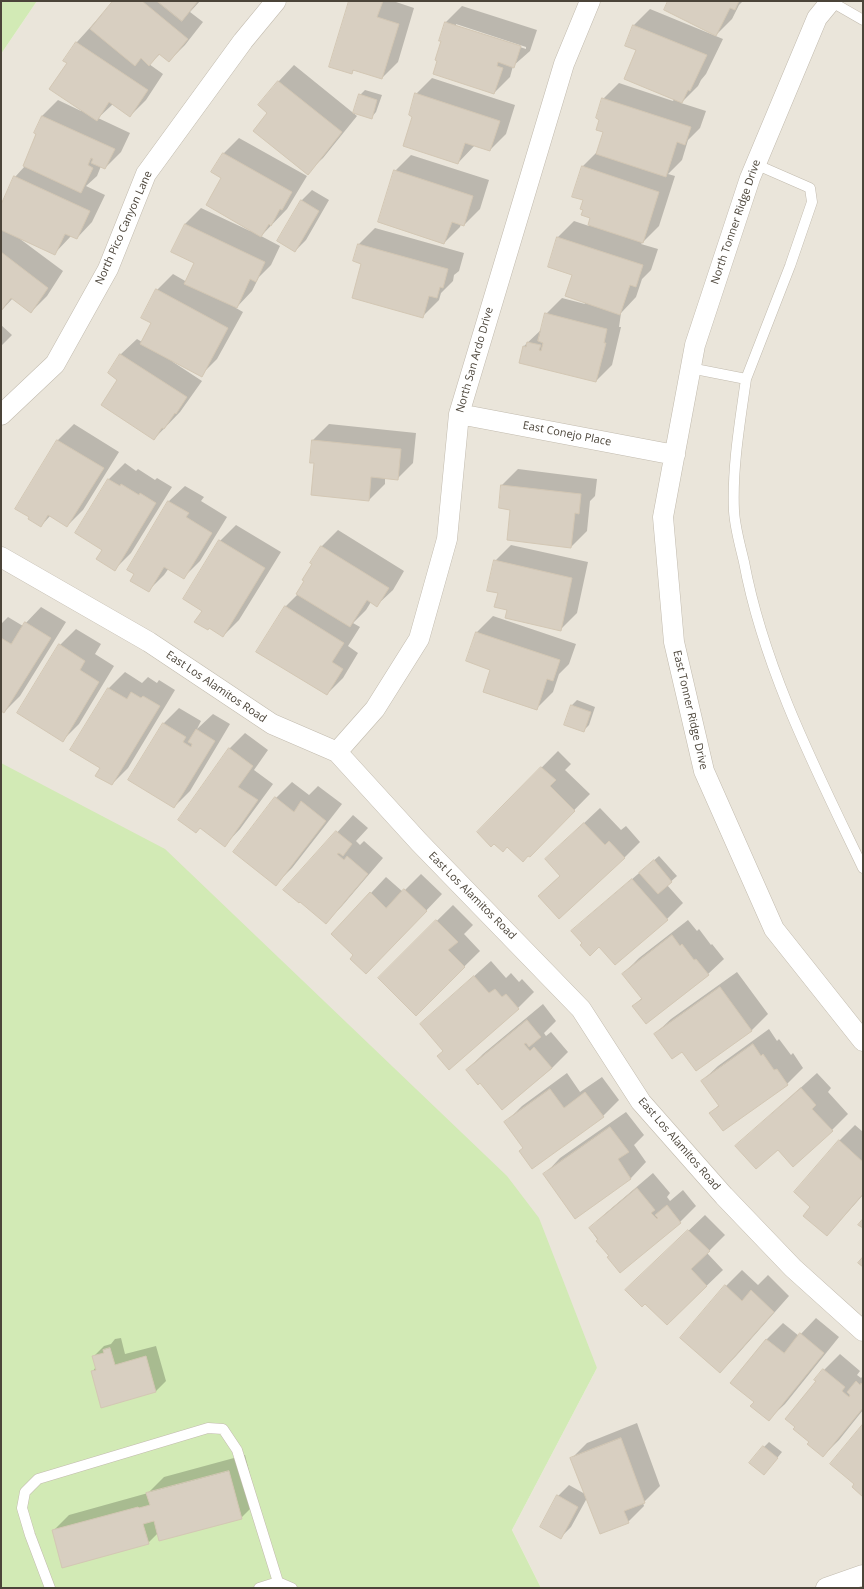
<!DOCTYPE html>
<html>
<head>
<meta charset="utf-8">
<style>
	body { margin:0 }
	#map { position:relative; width:864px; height:1589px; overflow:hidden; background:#f6f3ec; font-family:"Open Sans",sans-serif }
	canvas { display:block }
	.frame { position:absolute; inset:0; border:2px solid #4b4439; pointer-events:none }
</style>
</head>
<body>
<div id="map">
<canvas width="864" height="1589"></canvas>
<div class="frame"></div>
</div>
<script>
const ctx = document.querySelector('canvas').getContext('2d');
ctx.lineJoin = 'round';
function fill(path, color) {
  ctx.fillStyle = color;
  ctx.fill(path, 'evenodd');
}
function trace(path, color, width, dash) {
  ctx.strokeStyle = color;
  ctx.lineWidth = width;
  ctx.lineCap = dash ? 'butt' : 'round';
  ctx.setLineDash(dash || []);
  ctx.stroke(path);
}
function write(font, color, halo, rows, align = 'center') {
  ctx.font = font + ' "Open Sans",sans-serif';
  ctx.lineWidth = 3.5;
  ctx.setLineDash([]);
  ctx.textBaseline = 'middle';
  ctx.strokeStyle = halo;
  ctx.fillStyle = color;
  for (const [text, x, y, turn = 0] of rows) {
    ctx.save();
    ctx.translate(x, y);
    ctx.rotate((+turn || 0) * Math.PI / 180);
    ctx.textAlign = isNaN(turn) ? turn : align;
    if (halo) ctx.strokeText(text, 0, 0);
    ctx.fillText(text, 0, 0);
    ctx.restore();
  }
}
const residential = new Path2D(`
	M37,1H863V1588H541L512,1530L597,1368L1,763V54Z`);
const green = new Path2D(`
	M1,1H37L1,54Z
	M1,763L165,849L507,1176L539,1218L597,1368L512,1530L541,1588H1Z`);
const shadow = new Path2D(`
	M114,1H200L190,12L203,22L185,45L169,61L160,54L149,64L163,74L146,100L130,116L113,104L98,118L130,133L121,152L105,168L101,166L97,176L86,186L105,195L92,222L77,238L71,236L55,253L20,239L63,271L47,296L31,312L13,298L1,311V208L15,177L25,166L42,116L58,100L81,111V110L68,62L65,60L77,42Z
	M350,1H393L414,8L398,62L382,78L355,69L351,73Z
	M669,1H743L739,5L732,19L715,36V35Z
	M462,6L537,30L530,51L513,66L510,77L494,93L440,40L446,22ZM456,24L526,47V49L456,26Z
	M650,9L723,39L706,74L701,80L698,86L681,103L706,111L700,128L688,140L682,160L668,174L675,176L659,226L641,244L658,249L651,270L642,279L636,297L621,313L619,327H621L612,365L596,381L524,346L543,328L546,314L562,298L585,304L573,274L549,267L558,237L574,221L589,226L592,217L584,200L582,167L598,151L604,132L600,119L603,99L619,83L673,101L674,99L637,50L626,45L634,25Z
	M294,65L357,116L323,158L307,173L269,112L259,105L279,81Z
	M432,78L515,105L506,134L490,150L475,145L458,163L414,116L416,94Z
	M365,90L382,95L376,112L371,118L360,95Z
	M239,138L307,176L287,209L261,236L280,246L271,265L259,277L252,291L236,308L243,312L217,359L201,375L174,361L173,362L202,381L180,412L154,439L119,379L109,373L121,354L137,339L142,342L152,323L157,290L173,274L187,282L196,263L185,224L201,208L250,231L251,230L223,178V154Z
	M411,155L489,180L480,209L464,225L461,224L460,227L444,243L395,171Z
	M312,190L329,200L306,240L295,251L301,201Z
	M375,228L464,253L459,271L454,275L453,281L441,293L439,300L423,316L359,244Z
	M1,325L12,335L1,346Z
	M74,424L119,452L83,510L67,526L50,516L41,526L31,517L17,508L58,440Z
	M329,424L416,433L413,463L397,479L385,477V484L369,500L315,462L313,440Z
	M125,463L136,471L138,469L155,480L157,478L172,487L131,553L115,569L103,549L76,532L109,479Z
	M518,469L597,479L595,496L590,501L587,531L571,547L511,509L500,508L502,485Z
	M185,486L204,497L201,501L227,517L200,561L184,577L169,568L164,575L148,591L135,574L128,570L169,501Z
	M236,525L281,552L239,620L223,636L203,610L220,541Z
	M338,530L404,571L393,590L377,605L371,602L366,610L353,623L360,627L348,646L358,653L343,678L327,694L285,607L298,594L313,564L312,562L322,546Z
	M511,545L588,562L577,613L561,629L499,592L495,561Z
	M41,607L66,622L20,696L4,712L1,710V624L8,617L23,626Z
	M493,616L576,644L569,664L559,674L553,692L537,708L491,669L467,661L477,632Z
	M76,629L101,644L95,654L114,666L79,724L63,740L60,645Z
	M125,672L142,683L148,677L157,683L159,680L175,690L128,768L112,784L101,768L71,750L109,688Z
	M577,700L595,707L589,725L583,731L572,705Z
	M179,708L201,721L197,729L213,714L230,724L190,791L174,807L163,724Z
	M245,733L268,750L254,770L273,784L240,829L225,845L229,749Z
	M558,751L571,764L565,770L590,794L529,856L478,832Z
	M292,782L309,795L318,786L342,804L292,868L276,884V798Z
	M600,808L621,830L626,826L640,842L624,858L539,896L561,875L546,859Z
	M353,815L368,828L356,841L360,845L364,841L383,858L342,906L326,922L301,901L285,890Z
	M659,856L677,876L667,885L683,903L667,919L599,946L573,932L589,916Z
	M421,874L442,894L382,957L355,955L371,893L386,877L403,892Z
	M453,905L473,925L464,934L480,951L416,1014L379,978Z
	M688,920L697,931L699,929L711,945L712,944L724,959L708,974L633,1006L642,998L623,974L639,958Z
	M491,961L506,978L511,973L519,982L522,979L534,992L518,1008L444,1050L421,1024Z
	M737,972L768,1014L752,1030L696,1069L683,1050L655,1034L671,1019Z
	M543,1004L556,1021L544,1033L546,1036L551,1032L568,1052L552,1068L502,1109L480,1082L467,1070L483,1054Z
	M769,1029L777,1041L779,1039L791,1055L793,1053L803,1068L787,1084L711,1113L719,1105L702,1081L718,1066Z
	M567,1073L580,1092L602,1077L619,1100L603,1116L524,1148L506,1122L522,1106Z
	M817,1073L831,1088L828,1092L848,1114L832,1130L778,1148L753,1131Z
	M626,1112L644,1135L634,1145L646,1162L631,1178L575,1217L545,1174L560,1158Z
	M855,1125L863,1132V1195L827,1235L812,1206L839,1141Z
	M653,1173L670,1193L667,1197L670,1201L683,1190L696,1206L680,1222L620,1272L590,1229L606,1213Z
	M705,1215L725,1235L707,1253L723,1270L667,1324L643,1274Z
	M742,1270L758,1285L768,1275L789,1296L736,1356L720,1372L726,1286Z
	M816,1318L839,1337L785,1404L769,1419L755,1402L732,1383L767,1339L783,1323L799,1336Z
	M121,1338L125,1354L156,1346L166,1381L155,1392L92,1372L96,1367L93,1357L104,1346L111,1344L115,1339Z
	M840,1354L860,1371L857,1375L861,1378L863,1376V1410L839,1440L823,1456L810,1442L817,1381L824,1370Z
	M637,1423L660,1486L643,1503L644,1506L628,1522L587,1498L571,1527L561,1537L558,1496L569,1485L585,1494L571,1459L587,1443Z
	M769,1442L782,1452L769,1468L764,1447Z
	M245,1455L257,1502L241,1518L158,1533L148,1543L53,1531L69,1515L148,1493L164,1477Z`);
const building = new Path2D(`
	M113,1H142L188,39L169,62L159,54L149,66L141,58L135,66L90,29Z
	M157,1H198L182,21Z
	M349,1H383L377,17L399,24L382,79L353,70L352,74L329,67Z
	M668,1H739L735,10L730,8L716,36L664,10Z
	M445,22L521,46L514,68L498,62L497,66L503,68L494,94L433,74L437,61L435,60L441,41H439Z
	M633,25L707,55L690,91L688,90L682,103L624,79L636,50L625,46Z
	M76,42L148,90L130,117L109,102L97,121L49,89L67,63L63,61Z
	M278,81L342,132L308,175L253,131L267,113L258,105Z
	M415,93L500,121L490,151L465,143L458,164L403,146L412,117L409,115Z
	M359,94L377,100L372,119L353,113Z
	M602,98L691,127L685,145L677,142L666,177L596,154L603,132L596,130L599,120L596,118Z
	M42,116L115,149L105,169L91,163L93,159L91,158L88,165L93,168L81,193L23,166L36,134L34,133Z
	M223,153L292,192L282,210L280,209L271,226L269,224L261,237L206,205L221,178L211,172Z
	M582,166L659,192L643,243L588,225L590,218L581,215L583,210L580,209L583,200L572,197Z
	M394,170L473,196L464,226L452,222L444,244L378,222Z
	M14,176L90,211L77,239L65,234L55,255L1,230V205Z
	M301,200L319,211L295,252L277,241Z
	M185,224L265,262L256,282L250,279L237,308L184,284L194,263L171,252Z
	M557,237L643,265L636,287L630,285L620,315L565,296L572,275L548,267Z
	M358,244L448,269L443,288L440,287L437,298L429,296L423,318L352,298L361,264L353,261Z
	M1,252L48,288L31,313L11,298L1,311Z
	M156,289L228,328L202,377L140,344L151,323L141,318Z
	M545,313L607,329L604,343H606L596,382L519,363L523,346L526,347L527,342L541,345L539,350L541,351L543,343L538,341Z
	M120,354L187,397L176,414L175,413L164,429L162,428L154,440L101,405L117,380L108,373Z
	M57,440L104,468L67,527L48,515L41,527L28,519L29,517L15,509Z
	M312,440L401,449L398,480L371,477L369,501L311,495L314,463H310Z
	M108,479L120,486L121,484L139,495L140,493L156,503L115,571L96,559L102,550L75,533Z
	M501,485L581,494L579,514L575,513L571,548L507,540L510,510L499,508Z
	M168,501L189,513L186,517L212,533L184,579L164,567L149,592L130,581L134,574L127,570Z
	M219,540L265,568L223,637L209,628L208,630L194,622L202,611L183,599Z
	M321,546L389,588L377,607L367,600L350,627L296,594L304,581L302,580L312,564L310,563Z
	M494,560L572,578L561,631L505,618L507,610L494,607L498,593L487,591Z
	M285,606L344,643L332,662L343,669L327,695L256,652Z
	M25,622L51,638L4,713L1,711V638L11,644Z
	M476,632L560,660L553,681L547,679L537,710L483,692L490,670L466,661Z
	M59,644L85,661L80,670L99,682L63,742L17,713Z
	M108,688L127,699L131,692L141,698L143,696L160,706L112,785L95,776L100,768L70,750Z
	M571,705L591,712L584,732L564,725Z
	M163,723L186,737L183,742L191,747L192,744L188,742L196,729L215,741L174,808L128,780Z
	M229,748L253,766L238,787L258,800L225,847L200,828L196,833L178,820Z
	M541,767L556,780L550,786L575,811L530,857L528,856L523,862L507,847L503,852L494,844L491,847L477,832Z
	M275,797L294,812L301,801L326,821L276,886L233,852Z
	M584,823L605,845L609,841L625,858L559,919L538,896L560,876L545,859Z
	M336,831L352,844L343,856L339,853L337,854L344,860L347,856L368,874L326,924L300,902L299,903L283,890Z
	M654,860L672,882L658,894L639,873Z
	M632,879L668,920L615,965L599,947L590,956L580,945L582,943L571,931Z
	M404,889L427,911L366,974L350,959L353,955L331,934L370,892L386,908Z
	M436,920L458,942L448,950L465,967L416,1016L378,978Z
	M672,935L680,946L682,944L694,960L696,959L709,975L646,1024L632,1006L642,999L622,974Z
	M474,976L489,993L495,989L502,997L506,994L519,1009L449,1070L437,1056L443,1051L420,1024Z
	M720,987L752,1031L696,1071L682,1052L672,1059L654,1034Z
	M527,1020L541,1037L529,1047L526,1043L524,1044L530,1051L534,1047L552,1068L502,1110L480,1083L478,1085L466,1070Z
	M753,1044L761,1056L763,1054L774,1070L777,1069L788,1085L723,1131L709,1113L719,1106L701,1081Z
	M801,1088L816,1105L812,1109L833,1131L793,1167L778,1150L756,1169L735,1146Z
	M550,1089L564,1108L585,1092L604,1117L532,1169L519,1151L523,1148L504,1122Z
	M610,1127L629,1152L618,1159L631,1179L575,1219L543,1174Z
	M839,1140L863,1162V1194L827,1236L803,1216L810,1207L794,1192Z
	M637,1188L655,1210L651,1213L657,1219L658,1218L655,1215L667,1205L681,1223L620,1273L607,1257L609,1256L596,1241L598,1239L589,1228Z
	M863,1219V1228L858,1225Z
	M688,1230L710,1251L691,1269L707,1286L667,1325L645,1304L642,1307L625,1290Z
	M863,1257V1267L858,1263Z
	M725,1285L742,1301L751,1290L774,1312L720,1373L680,1338Z
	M800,1333L824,1353L769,1421L750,1406L754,1402L730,1383L766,1339L784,1353Z
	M110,1348L115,1365L146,1356L156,1392L101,1408L91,1371L96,1370L92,1356L104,1353L103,1350Z
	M823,1369L845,1387L842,1391L849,1397L850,1395L847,1392L856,1381L860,1385L861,1383L863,1385V1408L823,1457L807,1444L809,1442L793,1429L795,1427L785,1419L816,1381L814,1380Z
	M863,1424V1497L852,1487L854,1484L830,1464Z
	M621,1438L645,1503L624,1511L629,1523L600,1534L570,1458Z
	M763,1446L778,1458L764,1475L749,1463Z
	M229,1471L242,1519L159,1541L154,1521L143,1524L149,1544L62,1568L52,1530L138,1507L139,1508L150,1505L146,1493Z
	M557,1495L578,1507L561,1539L540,1527Z`);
const service = new Path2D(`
	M830,1L863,20
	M690,368L746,379L790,266L812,202L810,188L755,164
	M746,379C740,422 732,467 734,511C735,528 740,545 744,562C764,669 816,770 863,868
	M50,1588L30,1535L22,1508L25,1492L38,1479L208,1428L223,1429L237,1450L278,1582
	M259,1588L278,1582L292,1588`);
const minor = new Path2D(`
	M831,1L817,18L750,178L695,345L663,517L674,642L704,771L774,929L863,1041
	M459,414L675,455
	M1,415L55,364L108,269L146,174L243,41L276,1
	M1,557L149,642L272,724L337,752L419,842L581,1009L641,1102L724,1196L793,1268L863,1331
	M337,752L375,709L419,639L447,539L459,414L564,64L590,1
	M826,1588L863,1575`);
const streetNames = [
	["North Tonner Ridge Drive",736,222,-71],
	["North Pico Canyon Lane",124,228,-66],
	["North San Ardo Drive",475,360,-74],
	["East Conejo Place",567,434,11],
	["East Los Alamitos Road",216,687,34],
	["East Tonner Ridge Drive",690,710,77],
	["East Los Alamitos Road",472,896,45],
	["East Los Alamitos Road",679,1144,49]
];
fill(residential, '#eae5da');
fill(green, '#d2eab5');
fill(shadow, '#0003');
fill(building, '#d8cfc1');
trace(building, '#d3c7b4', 1);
trace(service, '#c2bbae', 11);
trace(minor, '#c2bbae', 21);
trace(service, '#fff', 10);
trace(minor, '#fff', 20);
write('11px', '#4b4439', '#fff', streetNames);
</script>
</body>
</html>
